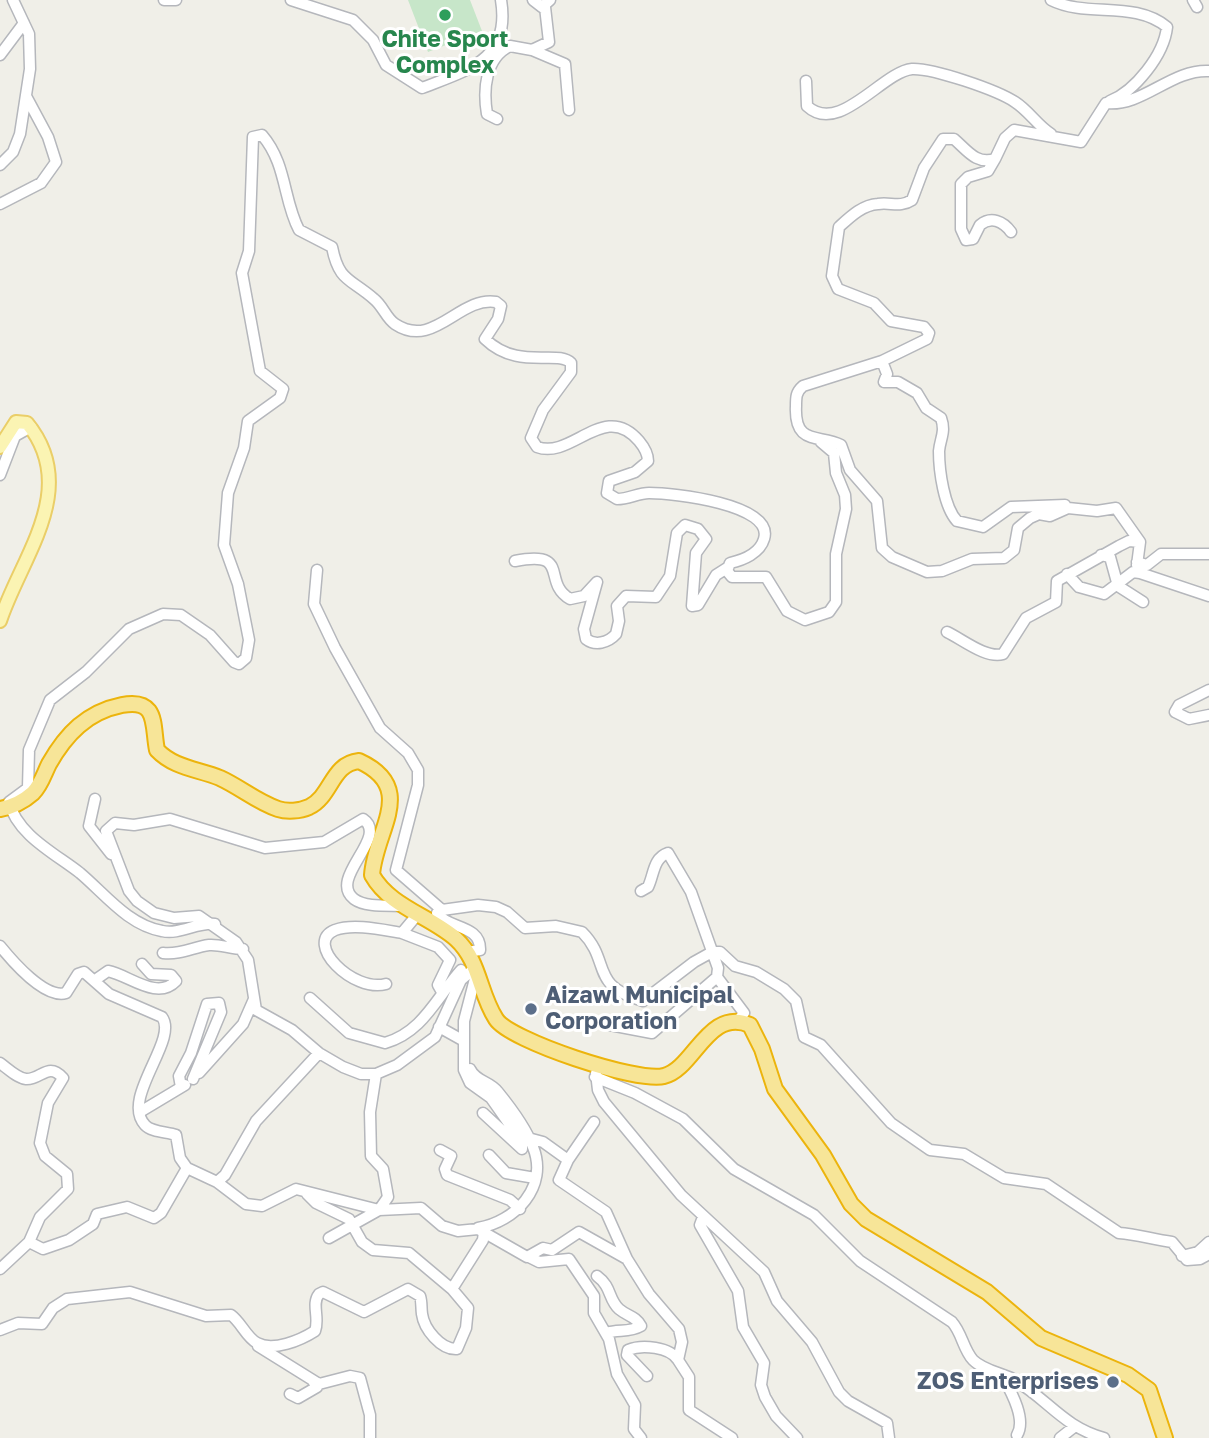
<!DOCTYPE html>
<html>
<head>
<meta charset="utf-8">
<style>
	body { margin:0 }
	canvas { display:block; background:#f0efe8 }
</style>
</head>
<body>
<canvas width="1209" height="1438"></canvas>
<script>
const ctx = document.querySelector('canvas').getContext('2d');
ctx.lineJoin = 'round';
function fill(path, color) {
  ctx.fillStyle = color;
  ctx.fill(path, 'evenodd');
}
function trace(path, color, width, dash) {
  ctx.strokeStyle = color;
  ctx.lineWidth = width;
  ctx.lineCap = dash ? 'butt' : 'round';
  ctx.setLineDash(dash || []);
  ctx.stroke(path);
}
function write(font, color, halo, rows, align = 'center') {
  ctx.font = font + ' "Golos Text",sans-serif';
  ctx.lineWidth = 6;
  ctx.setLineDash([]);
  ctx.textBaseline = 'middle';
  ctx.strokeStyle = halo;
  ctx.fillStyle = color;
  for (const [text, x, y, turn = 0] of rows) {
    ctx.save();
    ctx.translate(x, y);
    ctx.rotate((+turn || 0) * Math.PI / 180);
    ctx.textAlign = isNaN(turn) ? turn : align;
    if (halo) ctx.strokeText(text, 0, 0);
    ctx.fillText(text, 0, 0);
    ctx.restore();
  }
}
const green = new Path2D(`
	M408,0H470L482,31L428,52Z`);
const minor = new Path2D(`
	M164,0H176
	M291,0L353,20L373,40L386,65L422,88C468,70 511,60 501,0
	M533,0L542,7L550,0
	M1051,0C1087,18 1134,0 1167,27C1164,55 1135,91 1110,101
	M1193,0L1197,7
	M532,50L565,64L569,110
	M0,55L24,23
	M1209,71C1171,69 1143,107 1106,103L1081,142L1014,130L1005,138L995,159C976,165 967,150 954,139H943L924,168L912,200C900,208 891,202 878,204C862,205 850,217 839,227L832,276L838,289L874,303L891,321L924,327L929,333L927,339L882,361L803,386C796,392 796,397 796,406C794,446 819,434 841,445L850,470L877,501L882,548L892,557L927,572L942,571L972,559L1004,558L1014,550L1018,528L1030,518L1039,514L1050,516L1068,508L1097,511L1116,508L1140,542L1137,565L1140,573L1209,596
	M806,81L807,106C839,136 882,72 912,69C933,68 997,90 1015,102C1029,111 1037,125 1051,134
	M497,119L487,114C483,90 485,58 510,46L532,50L549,42L545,7
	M995,159L988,171L968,177L961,184V229L966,240L973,239L980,225C991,216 1003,221 1011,232
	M0,165L13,152L20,134L30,69L29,34L13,0
	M0,204L41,183L56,162L48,137L26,96
	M882,361L887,374L884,382H898L917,393L926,408L941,418C946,432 940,439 939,451C939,471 944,507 957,521L983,527L1011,507L1065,505
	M0,475L15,436L31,427
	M1101,555L1110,557L1118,586L1143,602
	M515,561C572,550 541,582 570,599L584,596L597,582L584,629L586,639C595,646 608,643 616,634L619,621L617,606L626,596L656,597L670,576L677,533L685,525L698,529L706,539L696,553L692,606L698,605L716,575L727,568
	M1137,562L1147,565L1161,554H1209
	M317,570L314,604L335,648L380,728L408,753L418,770V785L396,870L442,910L478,905L496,907L507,912L525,928L556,926L582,932C612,962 588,985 643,1001L694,962L712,952H720L735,966L756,972L784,989L796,1001L804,1037L821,1045L891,1123L930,1150L964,1154L1004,1178L1046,1184L1119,1233C1137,1234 1154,1240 1172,1242L1187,1260L1200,1259L1209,1254
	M1067,574L1079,587L1104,594L1133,572L1140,573
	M947,632C962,639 986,659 1003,654L1026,618L1056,602L1057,581L1119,546L1129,541L1140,542
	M1209,690L1179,705L1175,712L1189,719L1209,715
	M95,799L89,826L111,854
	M404,906C390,905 366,908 354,899C327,878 390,837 363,819L324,842L265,848L170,819L134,825L115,823L106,831L129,891L137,901L154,913L174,918L199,916L236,942L248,960L256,1010L292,1030L319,1053L343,1067L361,1074H376L397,1065L435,1037L461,980L476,967
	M442,910L437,913C446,929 481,924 480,950L467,952
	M215,924C197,922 180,935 162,931C128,925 105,894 80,873C56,854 17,835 9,802L28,788L29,750L50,700L86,672L129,629L163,614L181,615L210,635L234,662L239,664L246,658L249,640L238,584L224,545L228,493L244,448L248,421L280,398L283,389L260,371L242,273L249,251L253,137L262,135C287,164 283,200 299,230L332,247C339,282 350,278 374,299C383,306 386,318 395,324C434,350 459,296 496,302L501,306L498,319L485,339C518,371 558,349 571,363V372L543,410L531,438L537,447C572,460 604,400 639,441C644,447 648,453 648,461L635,472L609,481L607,493L617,499C629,499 638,493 649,493C672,493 775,504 764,539C760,553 743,560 730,563L727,571L732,577H766L787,611L805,620L829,612L836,602V554L846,509L845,495L836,473L834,453L821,442
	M402,933L438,947L450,960L438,985L442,992
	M0,946C13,962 45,999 66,993L78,974L84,972L109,994L162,1017C179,1040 120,1098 145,1125C151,1132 167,1132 176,1135L180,1158L187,1168L217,1182L246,1204L262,1206L296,1189L379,1210L421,1208L442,1226L458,1231L478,1229L527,1257L543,1248L552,1250L579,1232L627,1259L649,1294L679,1329L682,1342L678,1360L689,1377V1410L732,1438
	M163,953C181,955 193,947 209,945C220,944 231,949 243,949
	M477,971L464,1021V1070L470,1083L491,1098L522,1142V1149L483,1113
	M717,977L744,1013L737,1022
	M95,980L108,971C129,975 157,1001 176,981L171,975L151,974L142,964
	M386,984C353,993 303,943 335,930C354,923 383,930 402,933L417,915
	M310,998L349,1033L385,1043C423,1032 436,998 461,970
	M610,1025L652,1033L717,977L718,968L691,892L668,853C653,858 654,875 648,887L641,891
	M439,1027L464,1041
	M0,1063C7,1068 17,1078 26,1079C41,1080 48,1061 63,1078L48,1103L40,1143L45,1156L67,1174L68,1189L40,1217L29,1242L0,1269
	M470,1069C476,1082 490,1081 498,1092C511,1108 526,1128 533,1147C549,1187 515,1222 478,1228
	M199,1073L243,1024L254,999
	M596,1073L598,1090L604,1102L681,1195L764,1272L777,1301L812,1342L839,1392L848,1401L887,1423L889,1438
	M595,1077L635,1093L683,1119L734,1169L814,1215L860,1261L952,1322C962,1333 963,1349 973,1360C983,1370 1001,1373 1013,1379C1048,1399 1063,1427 1104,1438
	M181,1087L179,1076L191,1053L207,1004L219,1003L221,1012L193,1079
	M140,1112L185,1085
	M594,1122L568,1160L559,1180L606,1212L627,1259
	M528,1138L543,1142L568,1160
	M440,1150L451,1156L445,1169L447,1175L510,1200L520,1209
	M489,1155L506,1173L535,1178
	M217,1182L225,1175L256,1121L319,1053
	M307,1194L316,1203L349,1219L362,1242L373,1250L409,1253L453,1290
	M703,1217L700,1225L738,1291L743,1327L764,1363L761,1385L765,1397L776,1416L797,1438
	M329,1238L379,1210L388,1197L383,1169L371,1156L370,1112L376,1074
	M29,1242L43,1249L69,1240L93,1224L97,1214L127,1207L154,1218L161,1213L187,1168
	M1182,1256L1198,1252L1209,1242
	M529,1257L539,1262L569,1259L594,1296V1313L609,1339L617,1374L635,1405L634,1429L641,1438
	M597,1276C612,1287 608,1299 619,1309C627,1316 636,1316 641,1326C629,1333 619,1329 606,1333
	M0,1330L18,1323L42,1324L53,1308L67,1299L130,1292L206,1316L231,1315C241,1322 246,1337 257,1343C273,1352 301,1340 315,1331C320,1318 311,1304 319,1294L323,1292L364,1312L408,1289L420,1296C422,1302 421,1307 422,1314C424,1329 441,1350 457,1349L466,1328L468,1308L452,1289L483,1240L484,1231
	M258,1346L319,1384L350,1376L360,1378L370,1415V1438
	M1002,1375C1010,1390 1027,1419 1017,1435
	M647,1376L627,1355L628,1350C642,1344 670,1347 678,1360
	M290,1394L298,1398L317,1387L313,1381
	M1060,1438L1074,1427`);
const major = new Path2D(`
	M0,447L16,422L27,423C81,489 21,557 0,621`);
const highway = new Path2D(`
	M0,809C12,807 24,801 33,793C41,785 44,774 49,764C66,734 87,712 122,705C159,698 152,726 157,750C174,768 198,769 220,778C240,787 257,802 278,809C287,812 300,811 309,807C332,796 331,764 359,761C418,788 375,830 372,875C390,907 430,916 456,939C480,961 479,993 496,1019C510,1041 638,1083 664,1076C694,1069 708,1007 750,1025L762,1049L775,1089L823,1155L851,1204L866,1219L987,1292L1041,1338L1128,1375L1149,1390L1165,1438`);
const markers = [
	[445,15,7,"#2e9e5b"],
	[531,1009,7,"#5c6f8a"],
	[1113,1382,7,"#5c6f8a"]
];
const leisureNames = [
	["Chite Sport",445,40],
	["Complex",445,66]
];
const serviceNames = [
	["Aizawl Municipal",545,996],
	["Corporation",545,1022],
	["ZOS Enterprises",1099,1382,"right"]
];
fill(green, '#c7e6c9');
trace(minor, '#b5b7bc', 13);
trace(major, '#eace68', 16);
trace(highway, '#ecb40d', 18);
trace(minor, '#fff', 10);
trace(major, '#fbf4b3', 12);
trace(highway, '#f7e598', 14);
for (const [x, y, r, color] of markers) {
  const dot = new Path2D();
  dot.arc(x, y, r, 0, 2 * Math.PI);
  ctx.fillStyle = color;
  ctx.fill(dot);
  trace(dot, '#fff', 2.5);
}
write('bold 23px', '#27864d', '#fff', leisureNames);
write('bold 23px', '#4e5e75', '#fff', serviceNames, 'left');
</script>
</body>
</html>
